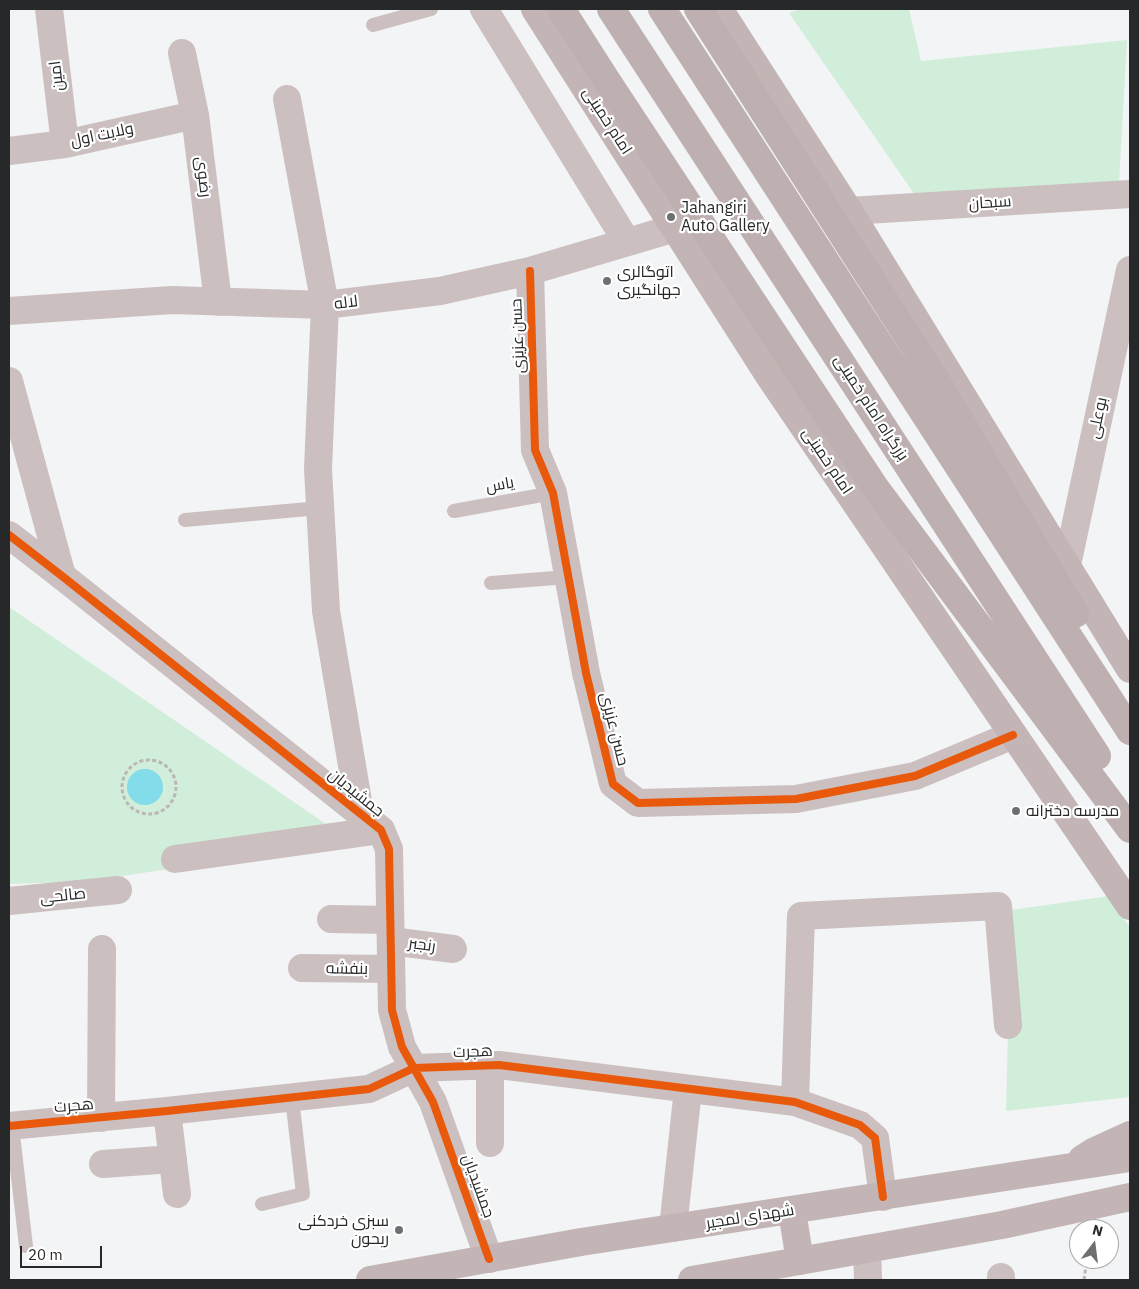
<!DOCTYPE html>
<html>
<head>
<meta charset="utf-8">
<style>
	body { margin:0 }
	#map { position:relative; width:1139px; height:1289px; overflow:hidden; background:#f2f4f6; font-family:"IBM Plex Sans",sans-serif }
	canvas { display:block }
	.frame { position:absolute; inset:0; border:10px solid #272829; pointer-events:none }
	.north { position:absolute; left:1069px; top:1219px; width:50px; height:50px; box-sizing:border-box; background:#fff; border:1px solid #a9a9a9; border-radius:50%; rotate:15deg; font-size:14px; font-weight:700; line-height:20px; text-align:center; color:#272829 }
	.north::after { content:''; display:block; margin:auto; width:18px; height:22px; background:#6e6f71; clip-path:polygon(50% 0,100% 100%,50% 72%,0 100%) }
	.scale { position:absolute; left:20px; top:1246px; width:82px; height:22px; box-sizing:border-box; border:2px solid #272829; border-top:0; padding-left:6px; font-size:15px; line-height:18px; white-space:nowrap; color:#272829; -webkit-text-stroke:4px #fff; paint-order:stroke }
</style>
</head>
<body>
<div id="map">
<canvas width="1139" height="1289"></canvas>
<div class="frame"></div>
<div class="north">N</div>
<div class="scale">20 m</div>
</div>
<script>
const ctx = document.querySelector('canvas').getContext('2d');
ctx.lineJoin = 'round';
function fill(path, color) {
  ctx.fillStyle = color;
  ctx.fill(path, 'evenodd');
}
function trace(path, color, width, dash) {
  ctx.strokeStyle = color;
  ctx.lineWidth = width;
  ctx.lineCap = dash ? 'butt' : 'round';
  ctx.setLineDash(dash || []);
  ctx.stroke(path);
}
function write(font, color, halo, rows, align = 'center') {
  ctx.font = font + ' "IBM Plex Sans",Cairo,sans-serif';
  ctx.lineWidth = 4.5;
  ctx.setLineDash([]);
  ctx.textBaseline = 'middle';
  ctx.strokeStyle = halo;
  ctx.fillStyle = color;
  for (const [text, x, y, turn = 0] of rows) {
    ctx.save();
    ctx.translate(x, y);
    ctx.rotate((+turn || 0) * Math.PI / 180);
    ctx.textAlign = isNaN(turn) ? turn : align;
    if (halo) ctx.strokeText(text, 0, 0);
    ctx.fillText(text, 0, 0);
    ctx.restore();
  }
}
const green = new Path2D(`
	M801,9H909L921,61L1127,40L1119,182L915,195L789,13Z
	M9,607L326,824L162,870L82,882L9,884Z
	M1109,896L1130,928V1097L1006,1111L1011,910Z`);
const water = new Path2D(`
	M127 787a18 18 0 1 1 36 0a18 18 0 1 1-36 0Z`);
const path = new Path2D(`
	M122 787a27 27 0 1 1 54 0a27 27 0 1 1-54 0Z
	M1084,1280L1087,1259`);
const service = new Path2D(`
	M373,25L431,9
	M454,511L553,493
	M185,520L320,508
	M491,583L568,577
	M12,1126L26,1246
	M262,1204L303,1194L292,1098`);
const minor = new Path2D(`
	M49,9L65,144
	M484,9L627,242
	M182,53L195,115L218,302
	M287,99L325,305L318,469L326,611L360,813
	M9,151L65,144L195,115
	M849,211L1130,194
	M530,271L535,450L553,493L586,673L613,784L638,803L796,799L915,776L1013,735
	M9,311L172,300L325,305L440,291L530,271L675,228
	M9,381L62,576
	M1067,565L1130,270
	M175,859L381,830
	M9,901L118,890
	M331,919L390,920
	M391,941L453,949
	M302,968L391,969
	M795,1102L801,916L998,906L1008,1025
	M167,1111L177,1194
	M101,1118L102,949
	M9,1126L167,1111L369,1089L414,1068L499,1065L795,1102L860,1125L875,1138L883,1197
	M490,1143V1065
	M103,1164L173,1159
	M673,1228L688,1089
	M867,1249L868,1280`);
const tertiary = new Path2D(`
	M9,535L62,576L381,830L389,849L392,1010L402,1047L433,1102L489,1259
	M1001,1280V1277`);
const secondary = new Path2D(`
	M535,9L768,374L1130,906
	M719,9L849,211L1130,669
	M1082,1159L1093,1152L1130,1135
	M792,1211L800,1261
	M370,1280L581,1242L1130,1158
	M692,1280L1002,1225L1130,1197`);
const trunk = new Path2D(`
	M561,9L607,81L874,486L1130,829
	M611,9L1097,756
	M662,9L1130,731
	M698,9L935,379L1075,614`);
const cycleway = new Path2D(`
	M530,271L535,450L553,493L586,673L613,784L638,803L796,799L915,776L1013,735
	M9,535L62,576L381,830L389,849L392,1010L402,1047L433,1102L489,1259
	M9,1126L167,1111L369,1089L414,1068L499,1065L795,1102L860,1125L875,1138L883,1197`);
const markers = [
	[671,217,5,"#6e6f71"],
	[607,281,5,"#6e6f71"],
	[1016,811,5,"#6e6f71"],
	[399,1230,5,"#6e6f71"]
];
const streetNames = [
	["امین",57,76,-97],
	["امام خمینی",607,121,57],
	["ولایت اول",102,135,-12],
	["رضوی",203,177,83],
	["سبحان",990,203,-4],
	["لاله",346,303,-7],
	["حسن عزیزی",518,336,-92],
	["بزرگراه امام خمینی",871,408,57],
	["بوعلی",1098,418,-78],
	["امام خمینی",827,461,56],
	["یاس",500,485,-10],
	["حسن عزیزی",614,729,76],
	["جمشیدیان",356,793,39],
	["صالحی",63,896,-6],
	["رنجبر",422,945,8],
	["بنفشه",347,969,1],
	["هجرت",473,1052,-2],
	["هجرت",74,1106,-5],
	["جمشیدیان",478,1186,70],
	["شهدای لمجیر",750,1217,-9]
];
const poiNames = [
	["Jahangiri",681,208],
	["Auto Gallery",681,226],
	["اتوگالری",617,272],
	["جهانگیری",617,290],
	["مدرسه دخترانه",1026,811],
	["سبزی خردکنی",389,1221,"right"],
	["ریحون",389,1239,"right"]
];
fill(green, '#d0eed9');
fill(water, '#82dce9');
trace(path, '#bdb6b6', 3, [4, 2.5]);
trace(service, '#ccbfc0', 14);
trace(minor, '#ccbfc0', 28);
trace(tertiary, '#ccbfc0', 28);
trace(secondary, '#c3b5b5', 28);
trace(trunk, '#beb0b0', 28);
trace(cycleway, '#e8590c', 8);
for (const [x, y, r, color] of markers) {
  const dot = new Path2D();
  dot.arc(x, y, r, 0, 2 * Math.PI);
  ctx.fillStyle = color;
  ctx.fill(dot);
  trace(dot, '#fff', 2);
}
write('16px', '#272829', '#fff', streetNames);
write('16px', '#272829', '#fff', poiNames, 'left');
</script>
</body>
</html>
